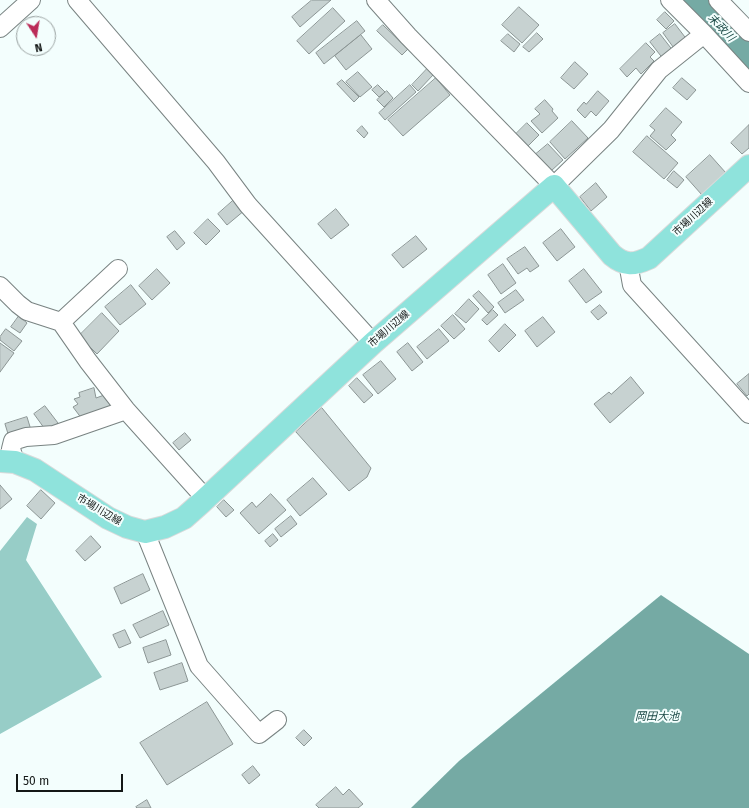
<!DOCTYPE html>
<html>
<head>
<meta charset="utf-8">
<style>
	body { margin:0 }
	#map { position:relative; width:749px; height:808px; overflow:hidden; background:#f3fefd; font-family:"Fira Sans",sans-serif }
	canvas { display:block }
	.north { position:absolute; left:16px; top:16px; width:40px; height:40px; box-sizing:border-box; background:#f3fefd; border:1px solid #9aa2a1; border-radius:50%; rotate:168deg; font-size:11px; font-weight:700; line-height:16px; text-align:center; color:#141817 }
	.north::after { content:''; display:block; margin:auto; width:14px; height:18px; background:#bb2b58; clip-path:polygon(50% 0,100% 100%,50% 72%,0 100%) }
	.scale { position:absolute; left:16px; top:774px; width:107px; height:18px; box-sizing:border-box; border:2px solid #141817; border-top:0; padding-left:5px; font-size:12px; line-height:14px; white-space:nowrap; color:#141817; -webkit-text-stroke:3px #f3fefd; paint-order:stroke }
</style>
</head>
<body>
<div id="map">
<canvas width="749" height="808"></canvas>
<div class="north">N</div>
<div class="scale">50 m</div>
</div>
<script>
const ctx = document.querySelector('canvas').getContext('2d');
ctx.lineJoin = 'round';
function fill(path, color) {
  ctx.fillStyle = color;
  ctx.fill(path, 'evenodd');
}
function trace(path, color, width, dash) {
  ctx.strokeStyle = color;
  ctx.lineWidth = width;
  ctx.lineCap = dash ? 'butt' : 'round';
  ctx.setLineDash(dash || []);
  ctx.stroke(path);
}
function write(font, color, halo, rows, align = 'center') {
  ctx.font = font + ' "Fira Sans","Noto Sans JP",sans-serif';
  ctx.lineWidth = 4;
  ctx.setLineDash([]);
  ctx.textBaseline = 'middle';
  ctx.strokeStyle = halo;
  ctx.fillStyle = color;
  for (const [text, x, y, turn = 0] of rows) {
    ctx.save();
    ctx.translate(x, y);
    ctx.rotate((+turn || 0) * Math.PI / 180);
    ctx.textAlign = isNaN(turn) ? turn : align;
    if (halo) ctx.strokeText(text, 0, 0);
    ctx.fillText(text, 0, 0);
    ctx.restore();
  }
}
const forest = new Path2D(`
	M27,517L37,524L26,560L102,677L0,734V551Z`);
const water = new Path2D(`
	M661,595L749,654V808H411L459,761Z`);
const river = new Path2D(`
	M694,0L731,37L749,57`);
const building = new Path2D(`
	M312,0H331L300,27L292,17Z
	M519,7L539,25L522,43L502,25Z
	M333,8L345,21L309,54L297,41Z
	M665,12L674,21L666,29L657,20Z
	M357,21L365,31L324,64L316,53Z
	M675,24L688,41L676,51L663,33Z
	M383,25L408,49L402,55L377,31Z
	M537,33L543,39L529,52L523,47Z
	M508,34L520,44L514,52L501,41Z
	M660,34L674,52L664,60L650,42Z
	M361,35L372,49L346,70L335,56Z
	M646,43L655,52L650,57L654,61L641,74L636,68L627,77L620,69Z
	M575,62L588,74L574,89L561,78Z
	M427,69L433,75L418,91L412,85Z
	M358,72L372,87L360,97L346,82Z
	M436,78L450,95L403,136L388,120Z
	M682,78L696,90L687,100L673,88Z
	M342,80L359,97L354,102L337,84Z
	M378,85L385,92L379,97L372,90Z
	M410,85L416,92L385,120L379,113Z
	M387,91L393,98L384,107L377,100Z
	M598,91L609,101L596,116L591,111L585,118L577,110L584,102L586,104Z
	M545,100L553,109L552,111L558,118L542,133L531,121L540,114L535,109Z
	M666,108L682,122L671,135L676,140L666,150L650,136L655,130L650,126Z
	M572,121L588,138L565,159L550,142Z
	M527,123L539,135L528,146L516,134Z
	M749,125V148L742,154L731,143Z
	M362,126L368,133L364,138L357,131Z
	M647,136L678,163L664,179L633,152Z
	M548,144L563,160L551,171L536,154Z
	M710,155L726,173L702,195L686,177Z
	M674,171L684,180L677,188L667,180Z
	M596,183L607,197L591,211L580,197Z
	M235,199L245,210L227,225L218,214Z
	M336,209L349,225L331,239L318,224Z
	M208,219L220,231L206,245L194,233Z
	M561,229L575,247L557,261L543,243Z
	M175,231L185,243L177,250L167,237Z
	M416,236L427,249L403,268L392,255Z
	M525,247L539,266L530,272L527,268L518,274L507,259Z
	M503,264L516,283L501,294L488,275Z
	M157,269L170,283L152,300L139,286Z
	M584,269L602,292L586,303L569,281Z
	M131,285L146,304L120,325L105,307Z
	M516,290L524,300L505,313L498,303Z
	M479,291L494,307L488,313L473,296Z
	M469,299L479,309L466,323L455,314Z
	M600,305L607,313L598,320L591,312Z
	M493,310L498,315L487,325L482,320Z
	M102,313L119,331L97,354L79,336Z
	M453,315L465,329L454,339L441,326Z
	M19,316L27,323L20,333L11,327Z
	M543,317L555,332L537,347L525,331Z
	M505,324L516,335L499,352L489,341Z
	M6,329L22,341L14,351L0,340V337Z
	M439,329L449,341L427,359L417,347Z
	M0,343L14,353L0,372Z
	M408,343L423,362L412,371L397,352Z
	M381,361L396,379L378,394L363,375Z
	M749,374V394L747,396L737,384Z
	M631,377L644,393L610,423L594,404L609,392L611,394Z
	M357,378L373,395L364,403L349,386Z
	M94,388L96,398L107,394L115,406L82,419L73,407L78,404L74,399L80,397L79,393Z
	M45,406L58,423L47,432L34,414Z
	M322,408L371,468L367,477L349,491L296,432Z
	M27,417L31,430L9,437L5,424Z
	M185,433L191,440L179,450L173,443Z
	M313,478L327,494L300,516L287,500Z
	M0,485L12,499L0,509Z
	M41,490L55,503L41,519L27,506Z
	M271,494L286,510L259,534L240,513L252,502L256,507Z
	M224,500L234,510L226,517L217,507Z
	M291,516L297,524L281,537L275,529Z
	M273,534L278,540L270,547L265,541Z
	M91,536L101,547L85,561L76,551Z
	M143,574L150,590L121,604L114,588Z
	M163,611L169,625L140,638L133,625Z
	M125,630L131,643L119,648L113,635Z
	M166,640L171,655L148,663L143,648Z
	M182,663L188,681L160,690L154,673Z
	M207,702L233,744L167,785L140,743Z
	M304,730L312,738L304,746L296,738Z
	M253,766L260,775L249,784L242,775Z
	M336,787L343,795L349,789L363,804L358,808H319L316,805Z
	M147,800L151,808H137L136,807Z`);
const minor = new Path2D(`
	M77,0L216,162L248,205L373,343
	M376,0L408,36L554,186L611,130L659,70L704,34
	M670,0L704,34L749,83
	M718,0L749,32
	M0,28L31,0
	M628,263L632,285L749,414
	M0,286L18,304L27,311L61,322L88,361L126,410L206,499
	M61,322L118,269
	M15,462L11,449L13,441L26,437L54,435L126,410
	M145,532L199,666L259,734L277,720`);
const major = new Path2D(`
	M0,461L15,462L35,470L108,518L127,527L145,532L165,527L184,518L202,502L373,343L554,186L612,255C625,266 634,265 649,258L749,166`);
const streetNames = [
	["市場川辺線",693,217,-43],
	["市場川辺線",389,329,-41],
	["市場川辺線",99,510,31]
];
const waterNames = [
	["末政川",721,28,46],
	["岡田大池",657,717]
];
fill(forest, '#97cdc7');
fill(water, '#75aaa4');
trace(river, '#75aaa4', 26);
fill(building, '#c7d2d1');
trace(building, '#8c9695', 1);
trace(minor, '#798382', 20);
trace(major, '#d9dada', 24);
trace(minor, '#fff', 18);
trace(major, '#8fe3dc', 22);
write('10px', '#141817', '#f3fefd', streetNames);
write('italic 11px', '#184844', '#f3fefd', waterNames);
</script>
</body>
</html>
